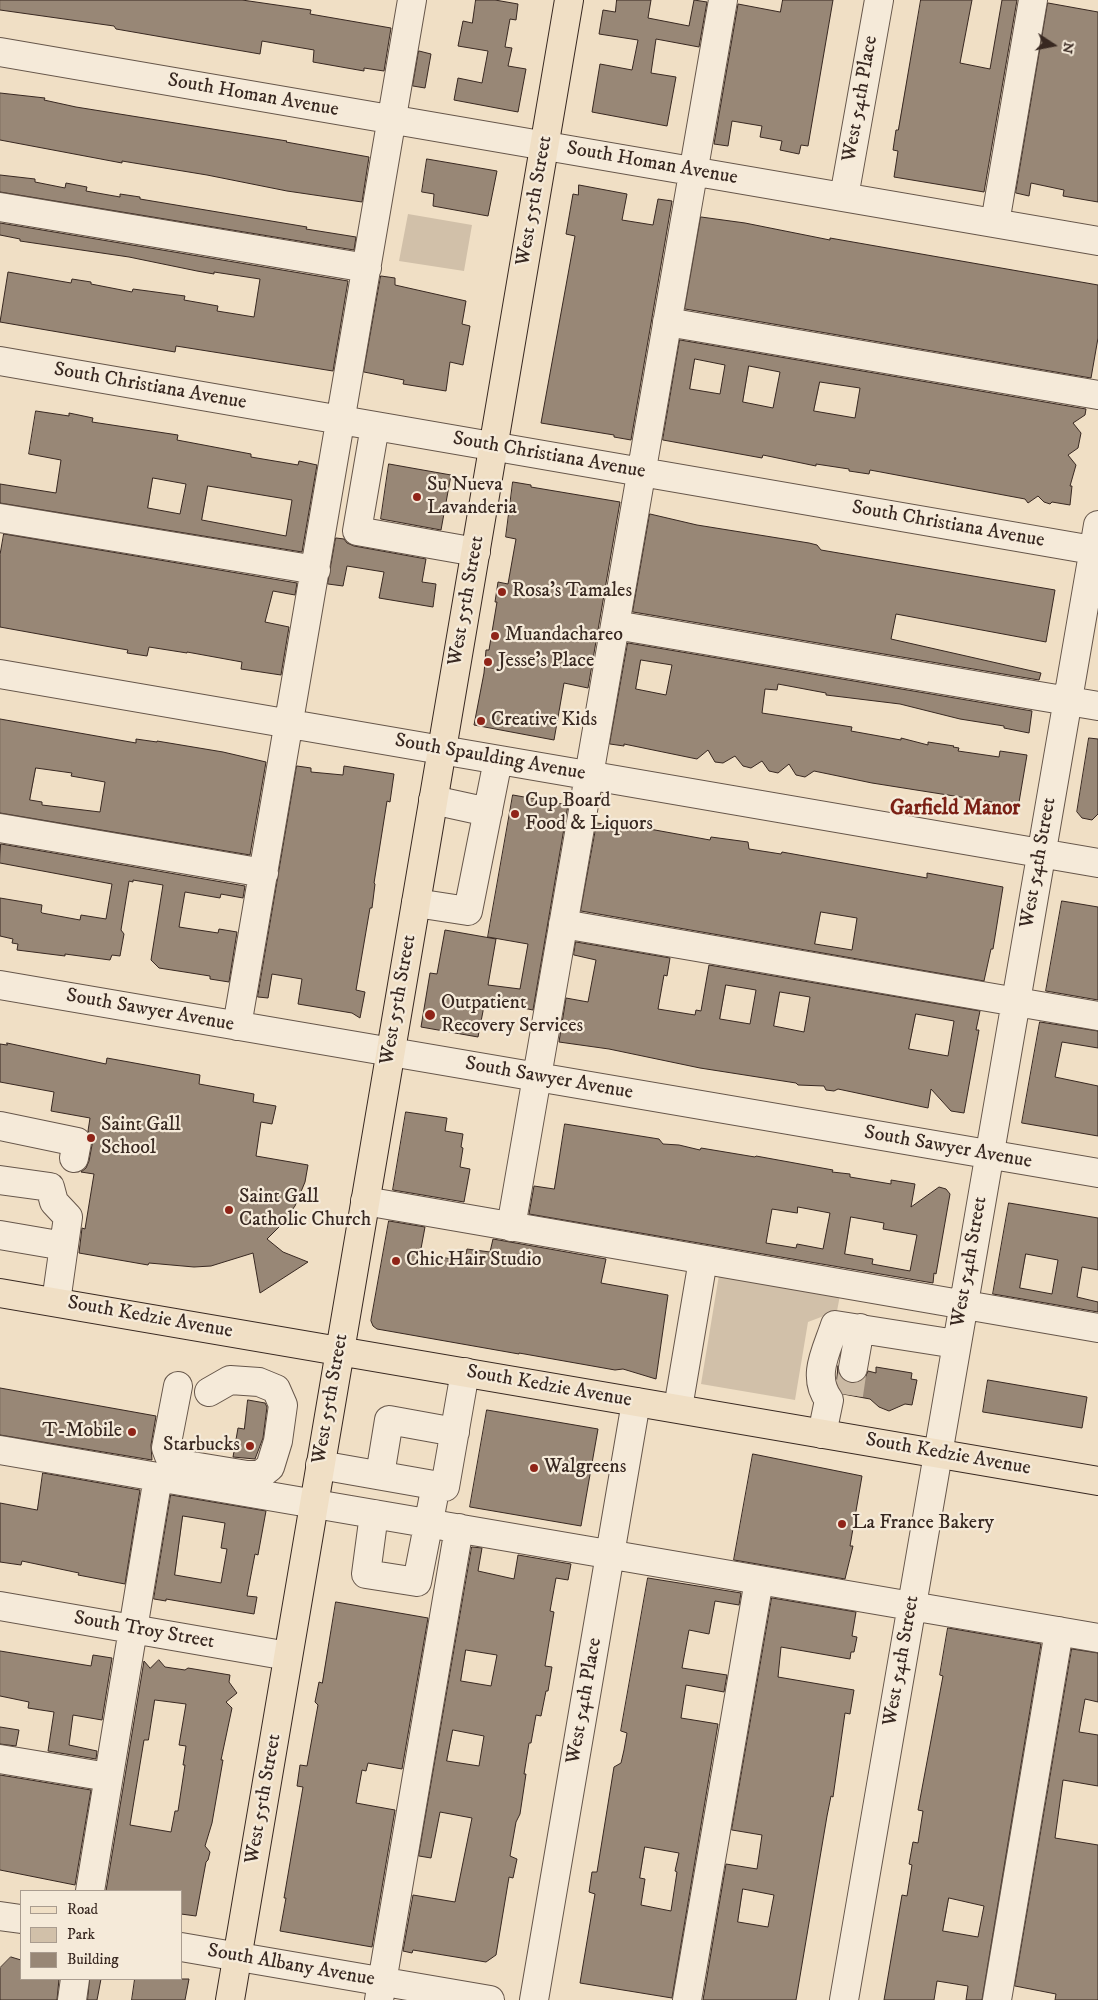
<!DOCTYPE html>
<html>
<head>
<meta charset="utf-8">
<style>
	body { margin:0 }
	#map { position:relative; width:1098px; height:2000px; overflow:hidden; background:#f0dfc5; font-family:"IM FELL DW Pica",serif }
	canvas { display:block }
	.legend { position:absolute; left:20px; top:1890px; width:162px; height:90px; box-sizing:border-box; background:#f5ead9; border:1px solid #a99c8f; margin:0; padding:6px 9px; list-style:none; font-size:15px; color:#382821 }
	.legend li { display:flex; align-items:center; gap:10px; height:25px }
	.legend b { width:25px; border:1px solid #a99c8f }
	.north { position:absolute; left:1028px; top:20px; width:50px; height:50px; -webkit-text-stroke:4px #f5ead9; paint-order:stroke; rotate:101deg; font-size:14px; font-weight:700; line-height:20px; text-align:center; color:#382821 }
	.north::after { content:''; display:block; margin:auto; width:18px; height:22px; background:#382821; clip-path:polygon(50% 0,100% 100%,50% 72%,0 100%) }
</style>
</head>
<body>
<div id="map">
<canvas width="1098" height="2000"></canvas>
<ul class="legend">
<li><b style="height:6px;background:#f0dfc5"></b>Road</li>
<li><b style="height:14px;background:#d1c0a9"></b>Park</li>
<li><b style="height:14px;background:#988776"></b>Building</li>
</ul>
<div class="north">N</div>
</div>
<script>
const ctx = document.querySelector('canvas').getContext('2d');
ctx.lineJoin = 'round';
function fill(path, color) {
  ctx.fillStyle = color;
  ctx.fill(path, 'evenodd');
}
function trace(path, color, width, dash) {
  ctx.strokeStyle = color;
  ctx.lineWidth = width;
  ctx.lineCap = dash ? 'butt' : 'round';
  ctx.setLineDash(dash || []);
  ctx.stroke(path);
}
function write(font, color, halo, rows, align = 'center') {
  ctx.font = font + ' "IM FELL DW Pica",serif';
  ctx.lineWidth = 4.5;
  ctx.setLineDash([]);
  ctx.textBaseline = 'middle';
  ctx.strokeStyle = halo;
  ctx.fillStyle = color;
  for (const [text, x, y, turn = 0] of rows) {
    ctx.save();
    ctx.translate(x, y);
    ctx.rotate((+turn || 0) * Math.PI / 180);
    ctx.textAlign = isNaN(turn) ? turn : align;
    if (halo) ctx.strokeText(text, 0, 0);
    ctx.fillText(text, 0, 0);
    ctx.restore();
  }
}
const green = new Path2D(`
	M408,214L472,225L464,271L399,261Z
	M720,1269L841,1290L837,1311L808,1322L795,1400L701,1384Z`);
const building = new Path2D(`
	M0,0H242L311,10L310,14L391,28L384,71L364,68V71L313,62L314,50L262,41L260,54L116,29L114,26L0,10Z
	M476,0H495L518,4L516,20L510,19L505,47L512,48L508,66L526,69L518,112L454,100L458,78L482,83L488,51L458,46L463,21L472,23Z
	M617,0H651L648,18L689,26L694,0L707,2L699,47L656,39L651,73L676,77L667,126L592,112L600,64L632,70L638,40L599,34L603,10L615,12Z
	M783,0H833L808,146L801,145L799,154L780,150L782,141L760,137L762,126L732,121L728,146L714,144L738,4L780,12Z
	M921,0H972L960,63L990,69L1002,0H1017L984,192L894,177L898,151L893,150L896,130H898Z
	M1048,3L1098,12V202L1063,196L1064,190L1031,183L1029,196L1016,193Z
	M419,51L431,54L425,88L413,86Z
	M0,93L45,98L44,100L76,107L287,141L286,142L369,157L362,202L287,191L207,175L122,161V163L0,140Z
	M427,159L497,171L488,216L433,206L434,194L422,192Z
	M0,175L35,179V182L65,188L66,183L87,187L86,191L120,197V194L140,197V199L307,227L306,229L356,237L354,250L0,192Z
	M579,185L627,194L622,220L653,225L658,199L672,201L631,440L614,437V435L541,423L575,236L566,234L573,194L578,195Z
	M701,217L745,223L830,240V238L1098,285V338L1091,378L685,309Z
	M0,223L348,281L333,371L176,346L175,352L0,322L8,272L71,283L72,279L91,282V284L132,292L133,289L185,296L184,300L218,306L217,311L254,317L260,279L214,272V274L197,271L129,257L20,241V239L0,235Z
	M381,276L395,278V285L466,301L462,324L470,326L463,365L450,362L446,391L403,384L404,380L364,372Z
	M680,340L1086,409L1085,415L1073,423L1081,433L1078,448L1068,455L1076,465L1070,486H1072L1070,505L1052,502L1050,504L1044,502L1038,496L1028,503L1025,499L870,470L869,474L849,471V469L816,464V466L763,455L762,458L663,440ZM695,359L725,365L720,394L690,389ZM749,366L780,372L773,408L743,402ZM820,382L860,388L855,418L814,411Z
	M36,411L69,416V413L93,418L92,422L178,435L177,440L251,454V457L298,465L299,461L317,465L302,552L0,503V484L56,493L61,460L29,454ZM153,478L186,484L180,514L148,508ZM208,486L292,500L286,536L202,520Z
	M389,464L451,475L441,530L381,519Z
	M513,482L531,485V487L620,502L588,688L564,683L554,740L474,725L484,673L486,650H489L497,602H495L498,582L508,584L516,539L506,537Z
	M650,514L697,525L809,543L817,545L821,550L1055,590L1046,642L896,614L891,639L1041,673L1039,680L633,612Z
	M4,534L297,583L295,595L273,591L265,622L289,627L281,675L241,669L242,662L187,652V653L149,647L147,656L127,653L128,650L105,646L0,627V555Z
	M336,538L344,539L347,543L354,546L426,559L422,582L436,584L433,607L379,598L384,572L347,566L343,586L328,584Z
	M628,643L1032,711L1029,733L1004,728V726L960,719L900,704L826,695V693L778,684L777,690L765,689L762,713L852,727L851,731L901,740V738L928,745V742L954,746L953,747L959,748L958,751L999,757L1000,751L1027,755L1017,814L990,809L992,802L872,783L814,771L805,777L796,775L789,764L778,773L769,771L762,761L751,768L743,766L735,756L723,763L715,762L708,750L697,759L624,744V746L610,744ZM641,660L672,665L666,695L636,689Z
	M0,719L136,743V739L157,742V741L223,752L266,762L250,855L0,813ZM36,768L72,773L71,776L105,782L100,812L42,805V802L30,800Z
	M1089,738L1098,739V814L1092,820L1082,818L1077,812Z
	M297,766L311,768V772L343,775L344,766L394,774L390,802L387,801L374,883L375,884L372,908H370L356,990L365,992L360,1018L352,1013L298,1004L302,979L272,974L268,998L258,997Z
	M513,795L568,805L533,1010L489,1001L488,1007L484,1006L478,1037L421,1027L430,973L437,974L445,930L496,939L488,985L520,989L528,944L488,937Z
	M597,823L611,825V827L644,831V828L710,840L711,837L748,842L749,849L781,854L782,852L927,878V873L1003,887L993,949H991L984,981L581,911ZM821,912L857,918L852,950L815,944Z
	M1,844L245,886L243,898L221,894L220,898L185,892L179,927L218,933L219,929L237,932L229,982L210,979V976L159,968L151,960L163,885L133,880V882L129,881L121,930L124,934L120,956L112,955L110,960L65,954V956L17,950L18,944L12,943L13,939L0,936V898L42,905L41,912L42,913L80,920L81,915L106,919L112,884L0,863Z
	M1062,901L1098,907V1000L1046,991Z
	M576,942L670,958L667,976L664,975L658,1009L695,1015L696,1010L701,1011L709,965L980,1011L976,1030H979L964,1113L951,1111L931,1089L928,1108L838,1089L834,1091L826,1090L824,1086L798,1085L796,1083L700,1068L609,1049L559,1042L566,998L588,1002L596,960L574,955ZM726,985L756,990L750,1024L720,1019ZM780,992L810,997L804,1032L774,1026ZM916,1014L954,1021L948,1056L909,1049Z
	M1040,1022L1098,1031V1048L1062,1042L1055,1077L1098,1086V1136L1022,1123Z
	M7,1043L106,1064L107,1058L200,1075L199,1084L254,1094L253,1102L276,1106L272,1124L261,1122L256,1156L308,1165L305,1182L295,1206L279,1227L267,1239L283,1252L308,1262L260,1293L253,1253L211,1266L194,1267L149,1263L148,1265L79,1253L82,1228L85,1229L94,1174L81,1172L86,1168L89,1161L92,1145V1137L88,1131L90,1118L51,1111L54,1092L0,1082V1044L7,1045Z
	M406,1112L447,1118L445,1131L463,1134L461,1147L463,1148L460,1167L470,1169L464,1202L393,1190Z
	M565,1124L659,1139L663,1144L679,1145L700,1150L701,1148L755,1157L756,1156L833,1170L832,1172L850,1174V1177L891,1184V1180L915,1184L911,1207L939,1187L946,1189L950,1194L936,1274L934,1273L933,1283L529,1214L534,1186L554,1189ZM798,1207L830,1213L823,1249L797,1244L796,1248L766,1243L772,1209L797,1213ZM851,1217L884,1223L883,1229L917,1235L910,1271L872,1264L873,1259L845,1254Z
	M1009,1203L1098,1218V1270L1082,1267L1077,1297L1098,1302V1312L993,1294ZM1026,1254L1058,1260L1052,1294L1020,1288Z
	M389,1221L425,1227L420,1254L465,1261L467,1249L490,1252L493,1239L606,1259L601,1283L668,1295L656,1379L623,1369L615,1370L519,1353V1354L377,1329L373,1326L371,1321Z
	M838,1366V1373L843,1380L851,1383L859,1382L865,1378L868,1371L876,1373V1367L912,1373L911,1379L917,1380L912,1405L905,1404L889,1411L879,1407L870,1399L843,1394L837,1379Z
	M988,1380L1087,1397L1082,1428L983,1412Z
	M0,1388L156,1416L151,1445L152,1460L0,1435Z
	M248,1400L265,1403L267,1407L263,1438L255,1459L233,1457L238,1428L244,1429Z
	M487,1410L598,1429L581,1526L470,1507Z
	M753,1454L862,1476L850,1546H853L845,1579L734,1560Z
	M43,1473L140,1490L125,1584L78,1575L79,1573L22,1561L21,1565L0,1562V1503L37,1510Z
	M171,1495L266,1511L258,1555L255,1554L247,1596L257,1597L254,1614L166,1599V1601L154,1599ZM183,1516L225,1523L221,1548L227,1549L221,1583L175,1575Z
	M472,1547L482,1548L478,1571L514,1579L518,1555L571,1564L568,1580L556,1578L550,1611L554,1612L545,1666L552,1667L548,1691H546L541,1716L536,1715L531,1743H529L524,1774H526L520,1814L516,1822L510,1856L517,1859L513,1878L509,1877L496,1955L486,1962L413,1950L412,1953L403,1951L413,1895L455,1902L472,1818L440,1812L431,1858L419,1856ZM466,1650L497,1655L491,1686L461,1681ZM453,1730L484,1736L479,1766L447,1761Z
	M648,1578L741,1593L739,1605L715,1601L709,1634L689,1630L682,1668L727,1675L724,1692L686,1685L681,1718L718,1724L672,1998L580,1983L595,1894L589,1892L592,1872H597L614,1767L621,1763L624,1750L627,1733L621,1731ZM645,1847L679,1853L675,1871L677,1872L671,1911L641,1905L645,1879L640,1878Z
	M772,1598L856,1612L852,1636L857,1637L854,1652H851L850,1659L781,1647L778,1677L854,1690L850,1714L845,1713L833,1797L831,1796L827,1816L796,2000H703L726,1864L757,1869L762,1835L732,1830ZM743,1889L774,1895L768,1927L738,1922Z
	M336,1602L428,1618L402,1769L368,1763L366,1771L362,1770L356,1803L395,1810L372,1947L280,1931L286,1898H284L303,1787L297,1786L300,1765L307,1766L318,1705L315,1702L319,1682L322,1683Z
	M948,1628L1041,1644L982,2000H966L968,1986L937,1981L934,2000H884L902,1895L907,1896L912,1865L909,1864L913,1842L918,1843L923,1811L918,1810L943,1676L940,1675ZM949,1898L984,1906L978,1937L943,1931Z
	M1072,1649L1098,1653V1702L1085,1699L1079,1732L1098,1735V1786L1063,1780L1055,1838L1098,1845V2000H1055L1056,1994L1015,1986Z
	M0,1651L91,1666L93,1655L112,1658L102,1720L73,1715L69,1745L97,1751L96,1759L48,1751L54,1712L28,1708L29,1702L0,1696Z
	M159,1660L165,1667L185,1670L188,1668L230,1675L229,1682L237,1693L226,1702L232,1708L221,1760H223L212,1823L205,1846L210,1852L208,1860L206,1862L196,1916L181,1914V1891H106L144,1661L150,1668ZM155,1700L186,1704L179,1745L186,1746L183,1765H185L178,1811H175L171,1832L130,1825L144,1740H148Z
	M0,1727L19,1730L16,1746L0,1744Z
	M0,1775L91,1790L75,1885L0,1870Z
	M11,1957L21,1960V1979H59L57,2000H0V1968Z
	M90,1979H101L97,2000H88Z
	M135,1979H189L185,2000H132Z`);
const minorTunnel = new Path2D(`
	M849,1395L853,1368`);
const minor = new Path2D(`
	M0,52L1098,241
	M844,197L879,0
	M0,207L367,268
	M995,223L1033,0
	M667,322L1098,395
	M0,361L1098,551
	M375,426L357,531L476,552
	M0,518L316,570
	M615,625L1098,706
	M0,674L1098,863
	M433,800L488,812
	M0,828L264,873
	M416,903L468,911L498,760
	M563,924L1098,1016
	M0,985L1098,1173
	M237,1026L412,0
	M0,1126L77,1142L74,1158
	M0,1180L50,1187L54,1202L68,1217L56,1302
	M365,1201L1098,1328
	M511,1227L723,0
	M0,1235L64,1246
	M853,1368L860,1328
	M178,1386L166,1448L169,1456L180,1464L247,1475H260L270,1467L278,1441L283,1405L276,1389L259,1382L230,1380L209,1392
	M678,1408L703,1260
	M822,1434L829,1400C811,1376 827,1350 835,1325L956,1344
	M0,1450L1098,1638
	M320,1465L445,1487L465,1372
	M380,1475L389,1420L455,1432
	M374,1514L366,1574L417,1582L436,1485
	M0,1606L288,1656
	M0,1759L108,1777
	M90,1891L158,1477
	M0,1916L21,1919
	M181,1947L490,2000
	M72,2000L75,1979
	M379,2000L459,1528
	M534,2000L636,1402
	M687,2000L759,1580
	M844,2000L1098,525
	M997,2000L1059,1631`);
const major = new Path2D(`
	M0,1293L1098,1481
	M230,2000L569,0`);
const markers = [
	[417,497,5,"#8f2418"],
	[502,592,5,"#8f2418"],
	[495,636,5,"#8f2418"],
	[488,662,5,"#8f2418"],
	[481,721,5,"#8f2418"],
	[515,814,5,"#8f2418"],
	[430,1015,6,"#8f2418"],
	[91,1138,5,"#8f2418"],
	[229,1210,5,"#8f2418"],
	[396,1261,5,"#8f2418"],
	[132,1432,5,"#8f2418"],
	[250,1446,5,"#8f2418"],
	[534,1468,5,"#8f2418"],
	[842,1524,5,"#8f2418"]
];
const streetNames = [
	["South Homan Avenue",253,96,10],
	["West 54th Place",861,99,-80],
	["South Homan Avenue",652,164,10],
	["West 55th Street",535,201,-80],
	["South Christiana Avenue",150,387,10],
	["South Christiana Avenue",549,456,10],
	["South Christiana Avenue",948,525,10],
	["West 55th Street",467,601,-80],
	["South Spaulding Avenue",490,758,10],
	["West 54th Street",1039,863,-80],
	["West 55th Street",399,1000,-80],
	["South Sawyer Avenue",150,1011,10],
	["South Sawyer Avenue",549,1079,10],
	["South Sawyer Avenue",948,1148,10],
	["West 54th Street",970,1262,-80],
	["South Kedzie Avenue",150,1318,10],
	["South Kedzie Avenue",549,1387,10],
	["West 55th Street",331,1399,-80],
	["South Kedzie Avenue",948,1455,10],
	["South Troy Street",144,1631,10],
	["West 54th Street",902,1661,-80],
	["West 54th Place",585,1701,-80],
	["West 55th Street",264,1799,-80],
	["South Albany Avenue",291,1966,10]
];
const poiNames = [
	["Su Nueva",427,486],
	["Lavanderia",427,509],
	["Rosa's Tamales",512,592],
	["Muandachareo",505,636],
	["Jesse's Place",498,662],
	["Creative Kids",491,721],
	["Cup Board",525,802],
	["Food & Liquors",525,825],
	["Outpatient",441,1004],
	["Recovery Services",441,1027],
	["Saint Gall",101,1126],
	["School",101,1149],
	["Saint Gall",239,1198],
	["Catholic Church",239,1221],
	["Chic Hair Studio",406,1261],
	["T-Mobile",122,1432,"right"],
	["Starbucks",240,1446,"right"],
	["Walgreens",544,1468],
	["La France Bakery",852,1524]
];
const neighbourhoodNames = [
	["Garfield Manor",955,810]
];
fill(green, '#d1c0a9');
fill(building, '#988776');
trace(building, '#382821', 1);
trace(minorTunnel, '#cbbaa4', 28, [28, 14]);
trace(minor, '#66564a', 30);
trace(major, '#382821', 30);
trace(minor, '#f5ead9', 28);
trace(major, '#f0dfc5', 28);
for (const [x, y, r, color] of markers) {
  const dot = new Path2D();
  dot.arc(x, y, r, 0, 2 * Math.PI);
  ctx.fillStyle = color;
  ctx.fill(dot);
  trace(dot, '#f5ead9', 2);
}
write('20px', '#382821', '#f5ead9', streetNames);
write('20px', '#382821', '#f5ead9', poiNames, 'left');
write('bold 21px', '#7a1f14', '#f5ead9', neighbourhoodNames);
</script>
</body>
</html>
